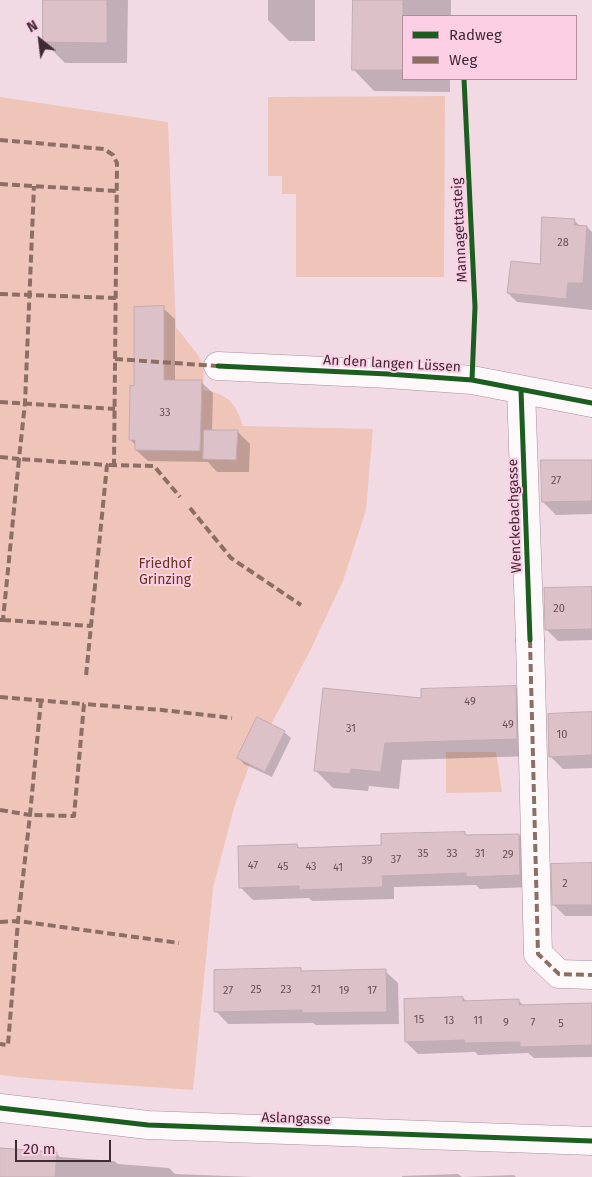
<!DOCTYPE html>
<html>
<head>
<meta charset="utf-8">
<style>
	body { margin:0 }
	#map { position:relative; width:592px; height:1177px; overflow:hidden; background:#f2dae5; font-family:"Fira Sans",sans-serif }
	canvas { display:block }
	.legend { position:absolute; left:402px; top:15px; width:175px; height:65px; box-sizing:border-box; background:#fccfe5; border:1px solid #b08d9f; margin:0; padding:6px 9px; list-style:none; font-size:15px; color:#3f2a35 }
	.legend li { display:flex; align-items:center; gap:10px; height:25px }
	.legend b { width:25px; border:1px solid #b08d9f }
	.north { position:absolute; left:15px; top:15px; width:50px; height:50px; -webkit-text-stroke:4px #fccfe5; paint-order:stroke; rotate:331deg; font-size:14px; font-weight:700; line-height:20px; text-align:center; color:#3f2a35 }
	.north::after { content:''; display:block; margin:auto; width:18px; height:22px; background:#3f2a35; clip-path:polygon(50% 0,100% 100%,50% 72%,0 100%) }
	.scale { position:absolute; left:15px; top:1140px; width:96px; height:22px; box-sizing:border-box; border:2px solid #3f2a35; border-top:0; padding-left:6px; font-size:15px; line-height:18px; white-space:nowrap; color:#3f2a35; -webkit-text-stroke:4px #fccfe5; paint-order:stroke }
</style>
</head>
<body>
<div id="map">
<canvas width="592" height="1177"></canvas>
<ul class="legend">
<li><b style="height:6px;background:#1b5e20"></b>Radweg</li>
<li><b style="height:6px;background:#8d6e63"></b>Weg</li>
</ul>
<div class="north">N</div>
<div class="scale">20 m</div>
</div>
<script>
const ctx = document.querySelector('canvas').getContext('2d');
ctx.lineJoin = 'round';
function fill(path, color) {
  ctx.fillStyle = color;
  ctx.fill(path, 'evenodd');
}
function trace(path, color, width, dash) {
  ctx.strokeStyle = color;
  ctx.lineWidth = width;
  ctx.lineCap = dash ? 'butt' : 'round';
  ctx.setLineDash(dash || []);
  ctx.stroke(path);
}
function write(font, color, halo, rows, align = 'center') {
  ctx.font = font + ' "Fira Sans",sans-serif';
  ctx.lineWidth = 4;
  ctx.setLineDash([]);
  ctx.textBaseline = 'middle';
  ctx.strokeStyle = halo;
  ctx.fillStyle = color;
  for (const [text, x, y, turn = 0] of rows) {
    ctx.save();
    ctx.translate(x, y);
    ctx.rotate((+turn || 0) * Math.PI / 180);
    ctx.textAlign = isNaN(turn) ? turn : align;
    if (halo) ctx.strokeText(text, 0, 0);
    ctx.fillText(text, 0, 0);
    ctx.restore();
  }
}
const green = new Path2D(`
	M445,96L444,277H296V194H282V176H268V97Z
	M0,97L168,122L176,327L198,355L204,368L203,390C227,393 236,403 243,426L373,429L366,510L343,581L309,653L249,766L234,808L213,888L193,1090L37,1079L0,1075Z
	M446,752H496L502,792L446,793Z`);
const shadow = new Path2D(`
	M44,0H128L127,63H65L44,42Z
	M268,0H315V41H289L268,20Z
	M354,0H451V16H403V79H450V92L374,91L353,69Z
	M574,220L580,226L587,227L592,232V310L517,302L508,293L541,265Z
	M163,308L175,319V381L201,382L213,393L212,431H237L250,444L249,472H217L208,462L148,461L136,450V446L130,439L135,387Z
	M592,462V514L556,515L543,502Z
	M592,588V640L558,641L547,630Z
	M515,687L533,705L534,756L402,760L399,789L369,786L368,791L333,788L315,770L422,700Z
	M592,714V768L563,769L550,756Z
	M284,732L291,738L272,777L244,764L238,757Z
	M465,833L468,837L519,835L531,847L532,887L480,889L476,885L394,887V899L312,901L309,898L253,900L241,888L297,845L300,849L383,847Z
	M592,863V916H565L554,905Z
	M301,969L303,972L385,971L398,983L399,1024L316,1025L313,1023L228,1024L216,1011Z
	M463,998L467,1002L519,1001L524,1006L592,1004V1057L534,1058L528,1053L478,1055L475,1052L418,1054L406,1042Z
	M0,1150L57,1154L60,1157L114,1161L118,1164L169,1168L175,1174L254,1177H0Z
	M458,1174L462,1177H402V1176Z
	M514,1175L516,1177H463Z`);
const building = new Path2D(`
	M43,0H107V43L43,42Z
	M353,0H403V70H352Z
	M542,217L575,219L574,225L587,226L583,283H568L566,299L507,293L511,261L540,264Z
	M164,306V380H202L200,451L135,450V440H129L130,385L134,386V307Z
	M204,430H238L236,460L203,459Z
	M541,460H592V501L542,502Z
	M592,587V629L545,630L544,588Z
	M516,686L517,739L385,743L381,772L351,769L350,774L314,771L323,688L421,698V689Z
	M592,712V755L549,757L548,714Z
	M257,717L285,731L265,772L237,758Z
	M465,832V835L519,834L520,875L466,877V873L382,876L383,887L299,890V886L239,888L238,846L297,844L298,848L381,845V834Z
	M592,863V905H552L551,864Z
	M301,968V971L386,969L387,1012L302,1013V1010L214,1012V970Z
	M463,997V1001L519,999V1005L592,1003V1045L520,1047V1042L465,1043L464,1040L405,1042L404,999Z
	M0,1148L57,1152L55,1177H0Z`);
const pedestrian = new Path2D(`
	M530,640L538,954L559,974L592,975`);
const minor = new Path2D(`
	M218,366L388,374L472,380L592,403
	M521,390L530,640
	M0,1108L148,1125L592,1141`);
const quiet = new Path2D(`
	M0,140L104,149L113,155L117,163L114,465
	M0,184L116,191
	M0,294L116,298
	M115,359L218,366
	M0,402L115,409
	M0,457L19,459L25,403L34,186
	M109,465L154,466L180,497
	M190,508L231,558L301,605
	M0,620H3L19,459L107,465L86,676
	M3,620L91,626
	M530,640L538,954L559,974L592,975
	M0,697L84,704
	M41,700L30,815L74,816L84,704L162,710L232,718
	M0,810L30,815L18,921L8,1045L0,1044
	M0,922L18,921L179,943`);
const cycleway = new Path2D(`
	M464,79L475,307L472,380
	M218,366L388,374L472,380L592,403
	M521,390L530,640
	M0,1108L148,1125L592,1141`);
const numberNames = [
	["28",563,243],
	["33",165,413],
	["27",556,481],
	["20",559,609],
	["49",470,702],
	["49",508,725],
	["31",351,729],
	["10",562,735],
	["35",423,854],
	["33",452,854],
	["31",480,854],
	["29",508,855],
	["37",396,860],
	["39",367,861],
	["47",253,866],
	["45",283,867],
	["43",311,867],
	["41",338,868],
	["2",565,884],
	["25",256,990],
	["23",286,990],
	["21",316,990],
	["27",228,991],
	["19",344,991],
	["17",372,991],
	["15",419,1020],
	["13",449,1021],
	["11",478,1021],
	["9",506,1023],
	["7",533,1023],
	["5",561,1024]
];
const streetNames = [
	["Mannagettasteig",460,230,-93],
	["An den langen Lüssen",392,364,3],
	["Wenckebachgasse",515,516,-92],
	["Aslangasse",296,1119,2]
];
const parkNames = [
	["Friedhof",165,564],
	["Grinzing",165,580]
];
fill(green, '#efc5ba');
fill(shadow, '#0003');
fill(building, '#dcc1c9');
trace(building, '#c2acb3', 1);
trace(pedestrian, '#a4909a', 29);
trace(minor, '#a4909a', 29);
trace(pedestrian, '#fdf9fb', 28);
trace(minor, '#fdf9fb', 28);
trace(quiet, '#8d6e63', 4, [8, 4]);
trace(cycleway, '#1b5e20', 5);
write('11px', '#66505a', null, numberNames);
write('14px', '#3f2a35', '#fccfe5', streetNames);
write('14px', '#673418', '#fccfe5', parkNames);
</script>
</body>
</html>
